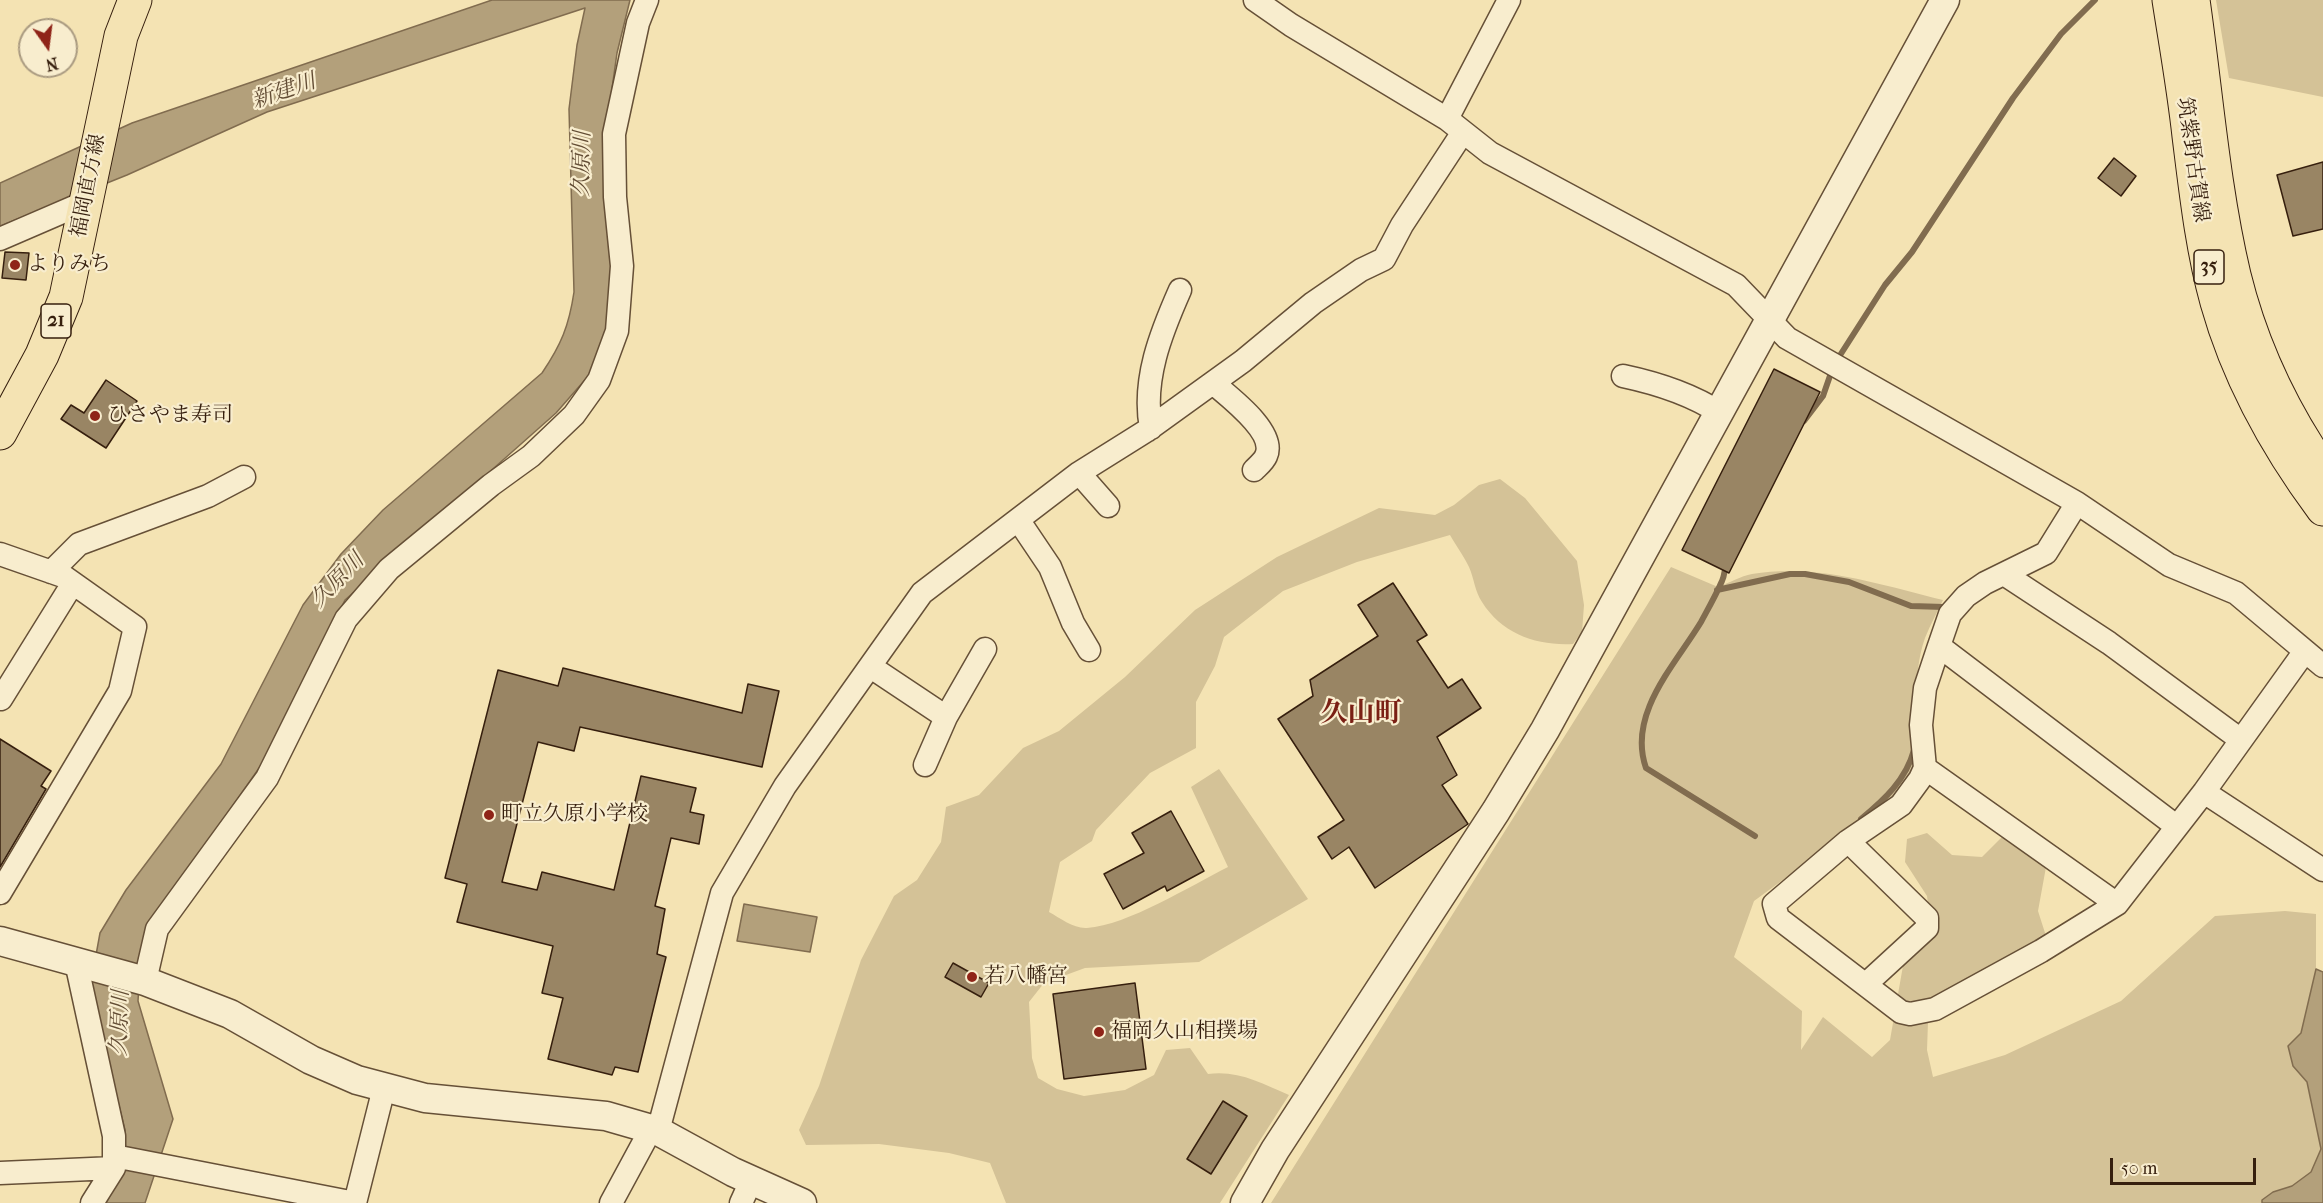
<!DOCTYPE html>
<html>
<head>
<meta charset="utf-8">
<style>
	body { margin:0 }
	#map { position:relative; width:2323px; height:1203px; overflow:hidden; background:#f4e3b3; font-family:"IM FELL French Canon",serif }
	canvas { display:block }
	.north { position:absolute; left:18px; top:18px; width:60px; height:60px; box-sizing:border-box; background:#f8edce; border:2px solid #aa9b81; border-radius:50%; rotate:166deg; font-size:16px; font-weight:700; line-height:24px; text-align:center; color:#361f0e }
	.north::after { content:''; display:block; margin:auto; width:21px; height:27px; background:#8f2418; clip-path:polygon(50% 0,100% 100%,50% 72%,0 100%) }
	.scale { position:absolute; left:2110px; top:1158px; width:146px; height:27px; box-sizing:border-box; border:3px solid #361f0e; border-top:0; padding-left:8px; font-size:18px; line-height:21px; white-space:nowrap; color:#361f0e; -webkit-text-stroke:4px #f8edce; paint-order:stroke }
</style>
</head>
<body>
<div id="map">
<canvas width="2323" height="1203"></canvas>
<div class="north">N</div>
<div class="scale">50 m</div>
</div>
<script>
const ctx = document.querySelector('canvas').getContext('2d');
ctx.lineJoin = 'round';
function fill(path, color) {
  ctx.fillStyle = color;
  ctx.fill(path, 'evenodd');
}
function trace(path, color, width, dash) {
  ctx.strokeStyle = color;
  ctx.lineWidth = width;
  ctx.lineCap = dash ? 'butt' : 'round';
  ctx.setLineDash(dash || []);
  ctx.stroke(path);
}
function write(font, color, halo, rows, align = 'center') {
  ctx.font = font + ' "IM FELL French Canon","Noto Serif JP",serif';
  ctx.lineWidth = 4.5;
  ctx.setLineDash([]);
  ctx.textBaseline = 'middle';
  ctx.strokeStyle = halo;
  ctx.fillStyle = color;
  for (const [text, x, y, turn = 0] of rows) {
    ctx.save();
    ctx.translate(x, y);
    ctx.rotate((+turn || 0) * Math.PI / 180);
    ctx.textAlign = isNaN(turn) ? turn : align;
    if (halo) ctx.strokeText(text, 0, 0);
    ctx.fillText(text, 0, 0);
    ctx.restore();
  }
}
const green = new Path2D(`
	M2216,0H2323V97L2229,78Z
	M1500,479L1525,498L1577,561L1584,605L1582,632L1573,644C1537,646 1502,634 1482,602C1475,592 1474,578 1469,567C1464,556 1456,546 1450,535L1357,562L1283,591L1224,637L1215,666L1196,702V748L1150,773L1096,830L1092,841L1060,862L1049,912C1060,918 1074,929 1087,928C1128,925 1190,886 1228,867L1191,787L1219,769L1308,899L1199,962L1085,968L1044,983L1029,1002L1032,1058L1038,1078L1057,1089L1084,1096L1125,1090L1154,1075L1166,1050L1190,1048L1208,1074C1238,1070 1261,1083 1289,1095L1220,1203H1006L990,1163L949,1153L879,1144L806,1145L799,1130L819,1086L861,960L894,896L917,880L941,842L946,807L979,795L1023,748L1059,731L1125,677L1195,610L1277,557L1379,508L1435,515L1454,505L1479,485Z
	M1671,567L1718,587C1729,583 1741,576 1752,574C1817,563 1881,585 1943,600C1937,613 1930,625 1925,638C1911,678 1918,722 1921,763L1892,800L1754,901L1734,957L1802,1011L1801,1050L1823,1017L1872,1057L1890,1040L1904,960L1931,927L1927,896L1905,862L1907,839L1927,833L1952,855L1982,857L2004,835L2046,867L2038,911L2046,936L1928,1022L1927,1050L1933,1077L2005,1055L2121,1001L2215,916L2285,911L2316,914V969L2323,972V1203H1271Z`);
const water = new Path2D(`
	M492,0H630L617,53L606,131L612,298L606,329L591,373L556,413L345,600L264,761L148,927L141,949L138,1001L173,1119L145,1203H106L119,1179L125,1156V1130L90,988L100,933L126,890L221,764L303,605L341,554L383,510L542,373C561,345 569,326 574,292L569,109L577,45L585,8L267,112L127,175L0,226V183L132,123Z
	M744,904L817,917L810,952L737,941Z
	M2316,969L2323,972V1203H2262V1200L2273,1192L2292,1186L2311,1172L2321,1149L2307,1082L2293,1066L2288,1046L2301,1033Z`);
const stream = new Path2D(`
	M1837,360L1885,285L1912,252L2013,98L2061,34L2095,0
	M1804,421L1823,396L1832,370
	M1727,563C1724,569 1725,575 1722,581C1716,595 1708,609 1701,622C1675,665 1627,714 1646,768L1755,836
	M1717,590L1790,574H1805L1849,582L1911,606L1944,607L1943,610
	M1861,819C1884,800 1906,780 1914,750`);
const building = new Path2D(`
	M2114,158L2136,176L2121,196L2098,178Z
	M2323,162V229L2293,236L2277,175Z
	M5,252L29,253L26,280L2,278Z
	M1774,369L1820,392L1729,573L1682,550Z
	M106,380L137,401L106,448L61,419L71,405L84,413Z
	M1393,583L1427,635L1417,641L1448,688L1462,679L1481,708L1437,737L1457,775L1442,785L1468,824L1375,888L1349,847L1332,859L1318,837L1344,820L1278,719L1313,696L1310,680L1378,636L1358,605Z
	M563,668L742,713L748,684L779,691L762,767L580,727L574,751L538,742L502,882L537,890L542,872L614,890L641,776L696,788L690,812L704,815L699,844L671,838L655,906L665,909L657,954L666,957L638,1072L615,1067L612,1075L548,1059L563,998L542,993L553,946L457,922L467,884L445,878L498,670L558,686Z
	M0,739L51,771L41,786L46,789L0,867Z
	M1171,811L1204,871L1167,891L1165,886L1123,909L1104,874L1144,853L1132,833Z
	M953,963L989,983L981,997L945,977Z
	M1135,983L1146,1069L1064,1079L1053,994Z
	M1223,1101L1247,1116L1211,1174L1187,1159Z`);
const minor = new Path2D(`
	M1255,0L1291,25L1447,119L1490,153L1736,285L1787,338L2077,503L2169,565L2236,593L2323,666
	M1447,119L1509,0
	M0,239L88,201
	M1623,376C1656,383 1691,394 1720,413
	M1213,383C1229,397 1277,432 1266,456C1264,461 1258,466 1254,470
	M1151,428C1142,380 1161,333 1180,290
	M1079,473L1108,506
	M2077,503L2046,553L1985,583L1966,596L1950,614L1939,646L2176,826
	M1019,521L1050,567L1073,623L1089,650
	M0,554L63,576L135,627L120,691L0,893
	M51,572L79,544L208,496L244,477
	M2004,574L2109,643L2241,740
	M1939,646L1925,688L1921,725L1925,768L1920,779L1901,805L1848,841L1774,904L1778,918L1901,1012L1910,1014L1935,1009L2041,951L2117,904L2204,792L2305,651
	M871,667L946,717
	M1,699L73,583
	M925,765L946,717L985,649
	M1925,768L2117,904
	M2204,792L2323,870
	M1848,841L1927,918V928L1866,984
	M76,962L114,1136V1168L92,1203
	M145,981L157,929L267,778L346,619L389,569L491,485L531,456L574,415L599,380L617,331L622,266L615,197L614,134L638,23L647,0
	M658,1131L722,893L785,786L922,593L1079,473L1146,431L1243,361L1313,303L1361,270L1384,259L1402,225L1463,132
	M114,1156L355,1203
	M0,1173L114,1168
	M355,1203L384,1088
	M611,1203L651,1129
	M741,1203L751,1181`);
const tertiary = new Path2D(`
	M0,941L145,981L230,1014L311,1060L357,1080L425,1098L606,1116L658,1131L733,1172L802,1203
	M1245,1203L1275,1150L1496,811L1545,730L1945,0`);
const primary = new Path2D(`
	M2169,0C2176,45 2184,90 2189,136C2196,192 2202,248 2217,302C2238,377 2277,447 2323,509
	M2193,0C2206,91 2213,186 2234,275C2251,344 2283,412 2323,470
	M0,433L42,355L66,297L121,36L135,0`);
const markers = [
	[15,265,6,"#8f2418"],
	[95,416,6,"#8f2418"],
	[489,815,6,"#8f2418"],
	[972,977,6,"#8f2418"],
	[1099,1032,6,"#8f2418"]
];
const shields = [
	[2209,267,30],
	[56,321,30]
];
const shieldNames = [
	["35",2209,267],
	["21",56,321]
];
const streetNames = [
	["筑紫野古賀線",2192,160,82],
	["福岡直方線",89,186,-79]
];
const poiNames = [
	["よりみち",27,265],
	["ひさやま寿司",107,416],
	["町立久原小学校",501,815],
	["若八幡宮",984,977],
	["福岡久山相撲場",1111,1032]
];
const waterNames = [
	["新建川",284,92,-19],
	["久原川",583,164,-89],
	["久原川",338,581,-46],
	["久原川",121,1023,-88]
];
const districtNames = [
	["久山町",1361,714]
];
fill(green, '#d4c297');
fill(water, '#b3a07b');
trace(water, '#816c4f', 1.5);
trace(stream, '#816c4f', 6);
fill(building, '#998564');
trace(building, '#361f0e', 1.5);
trace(minor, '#665037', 25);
trace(tertiary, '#665037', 31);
trace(primary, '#361f0e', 35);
trace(minor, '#f8edce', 22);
trace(tertiary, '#f8edce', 28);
trace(primary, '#f4e3b3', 33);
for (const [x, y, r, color] of markers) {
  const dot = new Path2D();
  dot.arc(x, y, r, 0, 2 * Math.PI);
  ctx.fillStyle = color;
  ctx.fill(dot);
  trace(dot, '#f8edce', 2);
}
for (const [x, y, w] of shields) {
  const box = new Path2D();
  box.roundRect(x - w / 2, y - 17, w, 34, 4.5);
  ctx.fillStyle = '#f8edce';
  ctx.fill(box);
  trace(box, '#361f0e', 1.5);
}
write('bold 20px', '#361f0e', null, shieldNames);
write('21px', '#361f0e', '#f8edce', streetNames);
write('21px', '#361f0e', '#f8edce', poiNames, 'left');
write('italic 22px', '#624c34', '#f8edce', waterNames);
write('bold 27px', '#7a1f14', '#f8edce', districtNames);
</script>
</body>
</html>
